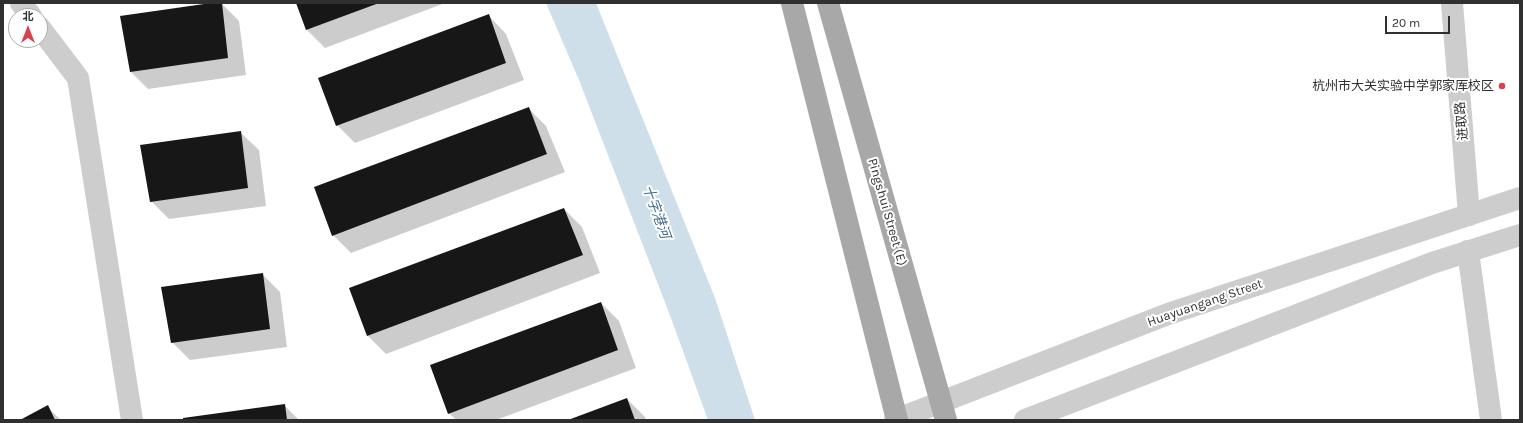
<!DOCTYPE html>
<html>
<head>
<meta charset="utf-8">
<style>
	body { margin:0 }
	#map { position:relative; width:1523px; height:423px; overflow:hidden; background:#fff; font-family:Karla,"Noto Sans SC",sans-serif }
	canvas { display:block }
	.frame { position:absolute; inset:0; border:4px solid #303030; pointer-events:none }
	.north { position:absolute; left:8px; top:8px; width:40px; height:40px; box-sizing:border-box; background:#fff; border:1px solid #acacac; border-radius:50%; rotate:0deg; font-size:11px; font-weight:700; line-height:16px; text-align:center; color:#303030 }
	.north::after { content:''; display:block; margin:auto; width:14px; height:18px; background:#d7434d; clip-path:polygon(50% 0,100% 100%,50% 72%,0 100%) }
	.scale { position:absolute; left:1385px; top:16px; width:65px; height:18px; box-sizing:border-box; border:2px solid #303030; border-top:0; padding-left:5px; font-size:12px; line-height:14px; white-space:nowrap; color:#303030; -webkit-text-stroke:3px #fff; paint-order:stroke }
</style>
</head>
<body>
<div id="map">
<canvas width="1523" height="423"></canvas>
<div class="frame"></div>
<div class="north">北</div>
<div class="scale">20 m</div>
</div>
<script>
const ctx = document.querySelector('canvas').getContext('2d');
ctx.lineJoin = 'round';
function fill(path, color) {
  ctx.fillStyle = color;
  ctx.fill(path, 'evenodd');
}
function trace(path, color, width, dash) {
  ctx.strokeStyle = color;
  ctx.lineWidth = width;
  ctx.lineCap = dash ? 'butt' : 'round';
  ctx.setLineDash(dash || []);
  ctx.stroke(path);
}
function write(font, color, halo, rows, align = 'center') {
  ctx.font = font + ' Karla,"Noto Sans SC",sans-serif';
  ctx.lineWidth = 4;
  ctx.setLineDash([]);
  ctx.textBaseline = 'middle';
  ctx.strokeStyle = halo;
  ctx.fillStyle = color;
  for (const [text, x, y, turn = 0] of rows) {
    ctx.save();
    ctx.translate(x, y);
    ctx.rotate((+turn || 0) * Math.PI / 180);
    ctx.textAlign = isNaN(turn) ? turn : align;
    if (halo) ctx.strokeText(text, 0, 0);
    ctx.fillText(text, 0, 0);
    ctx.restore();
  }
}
const water = new Path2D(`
	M546,3H596L715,298L755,420H708L671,318L579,80Z`);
const shadow = new Path2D(`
	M218,3H221L239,21L246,75L148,89L130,71Z
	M297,3H445L325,48L307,30Z
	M489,16L506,34L524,80L355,143L337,125Z
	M528,108L546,126L565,172L351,253L333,235Z
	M241,133L259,150L266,206L169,219L151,201Z
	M564,209L582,227L600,273L386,354L368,336L350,289Z
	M262,274L280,292L287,347L190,360L172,342Z
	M601,303L619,321L636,368L496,420H456L449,413Z
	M627,399L645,417L646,420H570Z
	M284,405L299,420H185Z
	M47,407L61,420H22Z`);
const building = new Path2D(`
	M211,3H222L228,58L130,72L120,16Z
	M296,3H379L306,30Z
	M489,14L506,63L336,126L318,78Z
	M529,107L547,154L332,236L314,187Z
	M241,131L248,188L150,202L140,145Z
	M564,208L583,255L367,336L349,288Z
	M263,273L270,329L171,343L161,287Z
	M601,302L618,350L448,414L430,365Z
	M627,398L635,420H568Z
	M285,404L287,420H183V418Z
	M48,405L55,420H20Z`);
const minor = new Path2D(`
	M21,3L31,16
	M1452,3L1469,215
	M40,28L78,78L132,420
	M1468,251L1491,420
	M895,420L1168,314L1520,198
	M1025,420L1432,263L1520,235`);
const major = new Path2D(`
	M792,3L897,420
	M828,3L946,420`);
const markers = [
	[1502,86,4,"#d7434d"]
];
const poiNames = [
	["杭州市大关实验中学郭家厍校区",1494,86]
];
const streetNames = [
	["进取路",1462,121,-95],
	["Pingshui Street (E)",887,212,74],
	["Huayuangang Street",1205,303,-19]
];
const waterNames = [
	["十字港河",656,212,70]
];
fill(water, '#cedfea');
fill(shadow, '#0003');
fill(building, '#171717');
trace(minor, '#cdcdcd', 22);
trace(major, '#a8a8a8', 22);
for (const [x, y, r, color] of markers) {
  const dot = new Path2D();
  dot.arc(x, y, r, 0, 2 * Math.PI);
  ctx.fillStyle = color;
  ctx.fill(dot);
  trace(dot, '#fff', 1.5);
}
write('13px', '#303030', '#fff', poiNames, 'right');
write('13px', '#303030', '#fff', streetNames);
write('italic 14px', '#44708c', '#fff', waterNames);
</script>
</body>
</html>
